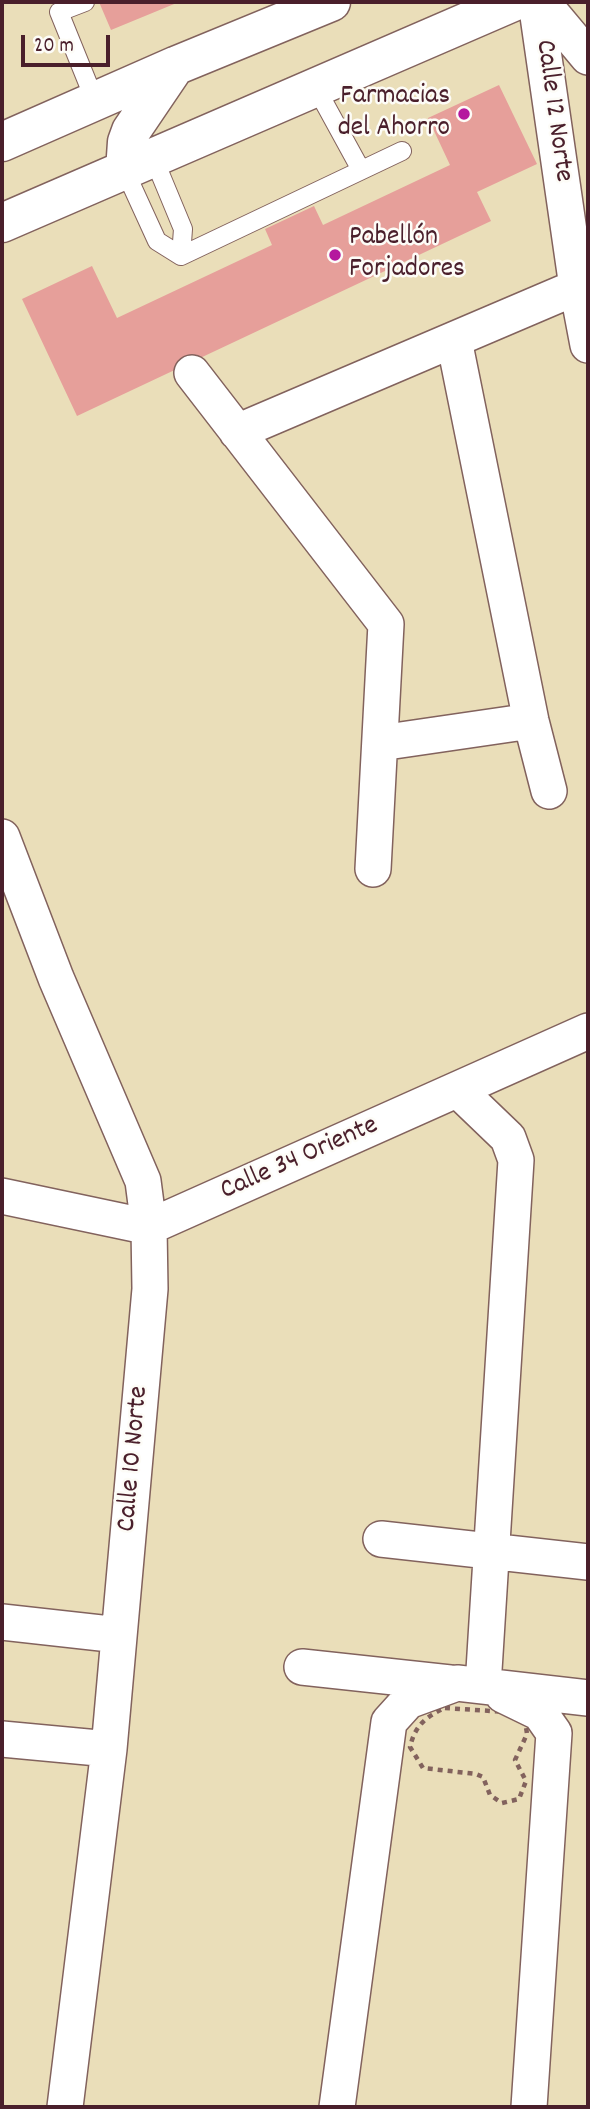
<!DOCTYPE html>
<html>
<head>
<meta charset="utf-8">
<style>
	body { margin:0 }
	#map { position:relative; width:590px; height:2109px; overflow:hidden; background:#eadeb9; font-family:Dekko,sans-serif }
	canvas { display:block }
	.frame { position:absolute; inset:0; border:4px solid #4a1f2b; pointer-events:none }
	.scale { position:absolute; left:21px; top:35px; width:89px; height:32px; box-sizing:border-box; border:4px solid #4a1f2b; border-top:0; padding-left:9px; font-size:21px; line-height:24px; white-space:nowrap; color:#4a1f2b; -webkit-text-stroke:5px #fdfcf7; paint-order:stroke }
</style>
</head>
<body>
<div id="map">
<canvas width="590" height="2109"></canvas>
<div class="frame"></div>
<div class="scale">20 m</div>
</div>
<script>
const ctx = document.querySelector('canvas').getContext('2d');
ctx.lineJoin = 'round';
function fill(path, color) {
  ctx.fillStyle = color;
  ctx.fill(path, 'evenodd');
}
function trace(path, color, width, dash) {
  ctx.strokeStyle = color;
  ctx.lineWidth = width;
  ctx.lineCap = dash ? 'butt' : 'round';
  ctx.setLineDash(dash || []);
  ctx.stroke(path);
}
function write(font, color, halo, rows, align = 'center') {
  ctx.font = font + ' Dekko,sans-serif';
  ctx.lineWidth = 5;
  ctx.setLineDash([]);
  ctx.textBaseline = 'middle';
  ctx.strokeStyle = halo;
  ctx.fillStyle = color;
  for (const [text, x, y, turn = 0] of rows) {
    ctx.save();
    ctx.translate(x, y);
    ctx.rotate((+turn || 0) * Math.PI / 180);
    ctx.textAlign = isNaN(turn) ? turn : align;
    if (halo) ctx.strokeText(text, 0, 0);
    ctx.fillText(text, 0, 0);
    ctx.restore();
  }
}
const building = new Path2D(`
	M99,2H179L111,30Z
	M499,85L537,164L477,192L491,221L77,416L22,299L92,266L117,318L272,245L265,229L314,206L323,225L450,165L428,118Z`);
const path = new Path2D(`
	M445,1708L507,1712L525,1720L527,1734L515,1760L526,1781L519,1799L502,1803L490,1795L483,1777L476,1774L423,1768L410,1747C415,1726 425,1717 445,1708Z`);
const lane = new Path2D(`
	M85,2L59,12L95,101
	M315,86L361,170
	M125,171L157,241L181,256L183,229L154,159
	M181,256L402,151`);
const street = new Path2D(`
	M536,2L577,287L588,345
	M542,2L588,57
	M454,340L531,721L549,791
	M192,373L386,624L373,869
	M237,432L577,287
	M380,743L531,721
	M2,837L56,978L143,1181L149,1227L150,1289L109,1749L65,2107
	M458,1090L508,1138L516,1160L483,1686
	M2,1196L149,1227L588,1031
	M381,1539L588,1562
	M2,1622L119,1635
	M302,1667L450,1683
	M503,1695L540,1713L554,1733L529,2107
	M2,1739L109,1749
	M337,2107L389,1722L408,1701L457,1683L588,1698`);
const primary = new Path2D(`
	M2,142L175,66L331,2
	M125,171L127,142L131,131L175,66
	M2,223L513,2`);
const markers = [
	[464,114,7,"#b5179e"],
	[335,255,7,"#b5179e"]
];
const poiNames = [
	["Farmacias",450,98],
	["del Ahorro",450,130],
	["Pabellón",349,239,"left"],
	["Forjadores",349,271,"left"]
];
const streetNames = [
	["Calle 12 Norte",552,111,82],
	["Calle 34 Oriente",300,1160,-24],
	["Calle 10 Norte",135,1459,-85]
];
fill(building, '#e69f9a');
trace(lane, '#82625d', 20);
trace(street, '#82625d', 38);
trace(primary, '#82625d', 41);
trace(path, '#82625d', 4.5, [5, 5]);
trace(lane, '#fff', 18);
trace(street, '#fff', 35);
trace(primary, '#fff', 38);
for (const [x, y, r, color] of markers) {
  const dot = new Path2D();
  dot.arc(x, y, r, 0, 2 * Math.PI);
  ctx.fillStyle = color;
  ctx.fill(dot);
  trace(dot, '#fdfcf7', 2.5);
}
write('28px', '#4a1f2b', '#fdfcf7', poiNames, 'right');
write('28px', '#4a1f2b', '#fdfcf7', streetNames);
</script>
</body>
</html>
